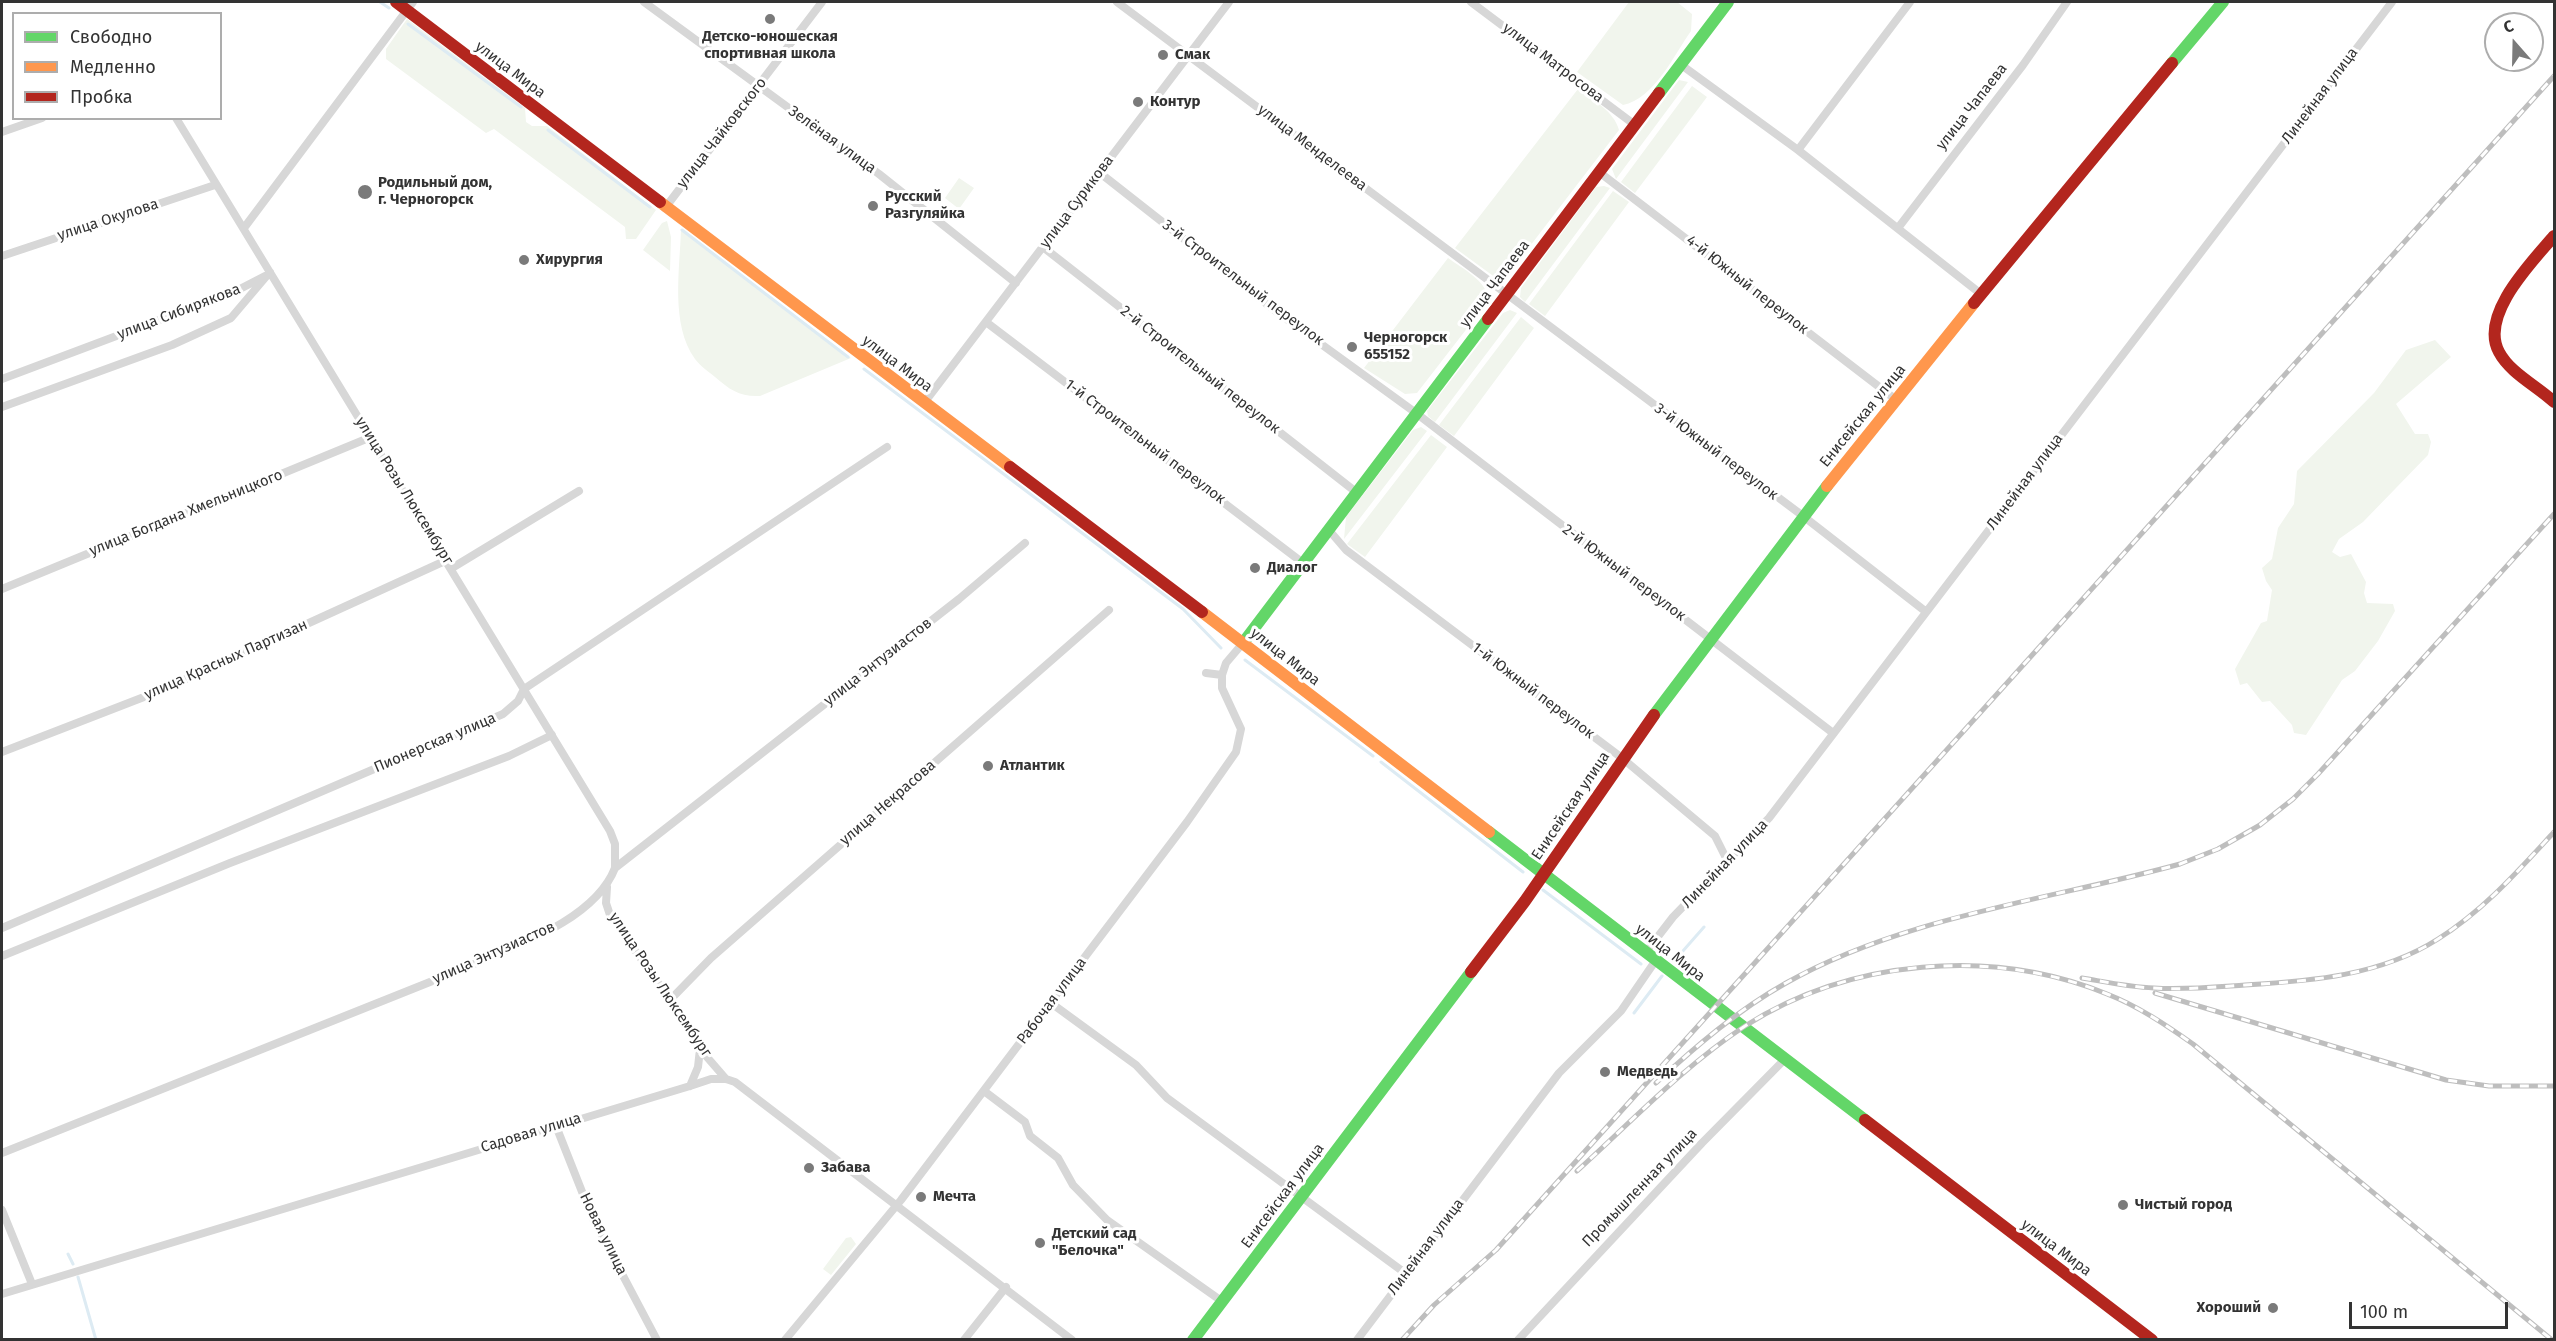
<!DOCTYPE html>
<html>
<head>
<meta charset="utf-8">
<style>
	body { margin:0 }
	#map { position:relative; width:2556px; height:1341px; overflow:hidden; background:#fff; font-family:"Fira Sans",sans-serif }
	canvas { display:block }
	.frame { position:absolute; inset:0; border:3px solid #333; pointer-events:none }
	.legend { position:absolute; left:12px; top:12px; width:210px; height:108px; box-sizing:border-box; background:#fff; border:2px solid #adadad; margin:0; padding:8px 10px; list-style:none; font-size:18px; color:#333 }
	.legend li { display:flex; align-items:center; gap:12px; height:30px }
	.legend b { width:30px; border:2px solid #adadad }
	.north { position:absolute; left:2484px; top:12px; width:60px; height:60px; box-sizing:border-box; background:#fff; border:2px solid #adadad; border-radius:50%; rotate:340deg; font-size:16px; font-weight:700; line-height:24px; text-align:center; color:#333 }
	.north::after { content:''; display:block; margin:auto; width:21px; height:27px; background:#7a7a7a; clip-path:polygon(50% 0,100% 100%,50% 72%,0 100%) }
	.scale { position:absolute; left:2349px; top:1302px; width:159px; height:27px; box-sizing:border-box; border:3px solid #333; border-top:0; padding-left:8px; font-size:18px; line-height:21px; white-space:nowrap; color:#333; -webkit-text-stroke:4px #fff; paint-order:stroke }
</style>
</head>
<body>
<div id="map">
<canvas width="2556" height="1341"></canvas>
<div class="frame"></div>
<ul class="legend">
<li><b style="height:8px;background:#63d668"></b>Свободно</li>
<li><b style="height:8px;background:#ff974d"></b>Медленно</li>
<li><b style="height:8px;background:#b3261e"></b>Пробка</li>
</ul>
<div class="north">С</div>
<div class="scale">100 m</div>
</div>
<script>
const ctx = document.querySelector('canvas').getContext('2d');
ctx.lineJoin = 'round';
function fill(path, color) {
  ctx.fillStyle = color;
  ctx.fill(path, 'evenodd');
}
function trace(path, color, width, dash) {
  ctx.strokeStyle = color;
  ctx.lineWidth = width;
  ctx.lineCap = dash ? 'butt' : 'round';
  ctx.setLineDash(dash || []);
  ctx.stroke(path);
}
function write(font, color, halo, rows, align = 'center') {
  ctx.font = font + ' "Fira Sans",sans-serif';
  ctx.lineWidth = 6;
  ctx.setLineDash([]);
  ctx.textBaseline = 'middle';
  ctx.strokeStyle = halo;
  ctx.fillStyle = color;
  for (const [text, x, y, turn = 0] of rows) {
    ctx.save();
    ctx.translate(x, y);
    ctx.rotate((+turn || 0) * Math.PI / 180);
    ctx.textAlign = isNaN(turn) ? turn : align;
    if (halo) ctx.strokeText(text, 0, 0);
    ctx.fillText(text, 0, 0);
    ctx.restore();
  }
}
const green = new Path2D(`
	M1629,2H1677L1692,14L1691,31C1674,55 1654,99 1623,105L1577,72Z
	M407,19L525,108L526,122L532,126H547L656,210L636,239H626L625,227L494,129L486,133L386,59V49Z
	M1679,80L1688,82L1616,179L1612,169Z
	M1692,86L1707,97L1635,193L1621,182Z
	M1578,89C1593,100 1614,111 1619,130L1507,276L1496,278L1455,248Z
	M959,178L974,188L959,209L945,198Z
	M1604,186L1610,188L1525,302L1520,297L1521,288L1596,187Z
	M1613,191L1629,202L1545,316L1529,304Z
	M667,221L671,237L670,271L643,250L662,223Z
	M681,229L851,358L760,396C740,397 730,390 715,377C709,372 700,366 695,359C670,324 680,269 681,229Z
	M1448,258C1463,269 1486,280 1489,300L1417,393L1405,394L1364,368Z
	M1510,310L1517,313L1435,422L1428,416L1427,411L1503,313Z
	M1521,317L1534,328L1454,436L1439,425Z
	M2435,340L2451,357L2396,404L2415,434H2428L2431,442L2428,455L2363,522L2339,539L2332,552L2340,557L2351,554L2366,582L2364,593L2367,603L2393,604L2395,611L2378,641L2355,671L2342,680L2306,735L2294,733L2292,725L2270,701L2262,702L2247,683L2240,685L2235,669L2261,623L2267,621L2272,590L2266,581L2262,568L2272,559L2278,528L2294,504L2297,471L2374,393L2406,350Z
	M1421,427L1427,431L1344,539L1346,517L1413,430Z
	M1431,435L1447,447L1365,557L1347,544Z
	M851,1237L856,1244L831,1275L823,1269L846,1238Z`);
const stream = new Path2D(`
	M380,2L389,8
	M408,24L521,107
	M548,130L650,207
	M682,230L848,357
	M864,369L1183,609L1221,648
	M1245,660L1373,756
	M1381,762L1523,872
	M1543,890L1641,964
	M1675,960L1704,927
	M1634,1013L1662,976
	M68,1254L73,1264
	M78,1277L96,1340`);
const street = new Path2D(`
	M644,2L879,174L1016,283
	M1117,2L1803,516L1925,611
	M1471,2L1635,125
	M1680,64L1798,150L1981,294
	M176,118L610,831L615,844V868
	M2,132L42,118
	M1798,150L1910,2
	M1599,172L1895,399
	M1100,173L1277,312L1416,413L1833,733
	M665,208L822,2
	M244,228L413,2
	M1898,228L2023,65L2067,2
	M1043,247L1356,492
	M2,256L215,185
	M986,322L1303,563
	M2,379L236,291L265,276
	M924,403L1229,2
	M2,407L172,345L231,318L270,272
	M1328,529L1346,550L1622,758L1715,836L1728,862
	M452,568L579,491
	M2,589L371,437
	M1206,673L1222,675
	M2,752L162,690L447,560
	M607,887L606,903L610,915L693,1032L700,1049L726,1079
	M2,928L503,714L518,701L524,689L887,447
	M1646,952L1673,917L1769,818L2392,2
	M2,956L230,863L509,756L552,735
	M670,1000L711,958L1109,610
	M1051,1003L1136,1065L1167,1098L1405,1273
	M690,1086L698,1067L700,1049
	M984,1091L1025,1122L1030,1136L1058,1158L1073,1185L1107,1220L1223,1302
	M556,1126L592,1217L657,1340
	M2,1153L460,970C509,948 594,922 615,868L959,599L1025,543
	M2,1210L32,1284
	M2,1294L690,1086L711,1079H726L735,1082L1072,1340
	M785,1340L901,1200L1187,822L1236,752L1241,729L1222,688V675L1226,663L1243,643
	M964,1340L1006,1287
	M1357,1340L1559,1073L1621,1011L1656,960
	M1518,1340L1702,1143L1785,1059`);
const fast = new Path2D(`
	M2172,63L2223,2
	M1659,93L1728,2
	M1243,643L1488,319
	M1654,715L1827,486
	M1489,832L1865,1120
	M1193,1340L1471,972`);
const slow = new Path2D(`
	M660,202L1010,467
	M1827,486L1974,303
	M1202,612L1489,832`);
const jam = new Path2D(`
	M396,2L660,202
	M2554,236C2532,262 2479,315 2499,352C2510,373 2537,386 2554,402
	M1974,303L2172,63
	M1488,319L1659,93
	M1010,467L1202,612
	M1471,972L1525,901L1654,715
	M1865,1120L2152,1340`);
const rail = new Path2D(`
	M2082,978C2106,982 2129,987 2154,988C2184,990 2215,987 2245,985C2311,981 2380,976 2438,939C2484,910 2518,871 2554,832
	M2155,993L2446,1080L2489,1086H2554
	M1656,1083C1696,1046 1738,1010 1786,983C1905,916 2050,900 2180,864L2218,849L2260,825L2293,799L2318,774L2554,514
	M1577,1171C1631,1122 1684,1066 1745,1026C1850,959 1992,947 2107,994C2138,1006 2166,1025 2193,1044L2552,1340
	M1402,1340L1434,1305L1496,1250L2554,76`);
const markers = [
	[770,19,6,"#7a7a7a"],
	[1163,55,6,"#7a7a7a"],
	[1138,102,6,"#7a7a7a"],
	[365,192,8,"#7a7a7a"],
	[873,206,6,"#7a7a7a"],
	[524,260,6,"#7a7a7a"],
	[1352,347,6,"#7a7a7a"],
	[1255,568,6,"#7a7a7a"],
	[988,766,6,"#7a7a7a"],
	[1605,1072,6,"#7a7a7a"],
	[809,1168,6,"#7a7a7a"],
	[921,1197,6,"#7a7a7a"],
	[2123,1205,6,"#7a7a7a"],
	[1040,1243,6,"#7a7a7a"],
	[2273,1308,6,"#7a7a7a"]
];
const poiNames = [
	["Детско-юношеская",770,37,"center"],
	["спортивная школа",770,54,"center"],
	["Смак",1175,55],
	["Контур",1150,102],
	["Родильный дом,",378,183],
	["г. Черногорск",378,200],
	["Русский",885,197],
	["Разгуляйка",885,214],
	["Хирургия",536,260],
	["Черногорск",1364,338],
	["655152",1364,355],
	["Диалог",1267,568],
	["Атлантик",1000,766],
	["Медведь",1617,1072],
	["Забава",821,1168],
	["Мечта",933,1197],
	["Чистый город",2135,1205],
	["Детский сад",1052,1234],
	["\"Белочка\"",1052,1251],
	["Хороший",2261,1308,"right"]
];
const streetNames = [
	["улица Матросова",1553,63,37],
	["улица Мира",510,70,37],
	["Линейная улица",2320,96,-53],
	["улица Чапаева",1972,107,-52],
	["улица Чайковского",722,133,-52],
	["Зелёная улица",832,140,36],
	["улица Менделеева",1312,148,37],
	["улица Сурикова",1077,202,-53],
	["улица Окулова",108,220,-18],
	["3-й Строительный переулок",1243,283,37],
	["улица Чапаева",1495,284,-53],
	["4-й Южный переулок",1747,285,38],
	["улица Сибирякова",179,312,-21],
	["улица Мира",897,364,37],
	["2-й Строительный переулок",1200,370,38],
	["Енисейская улица",1863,416,-51],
	["1-й Строительный переулок",1145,442,37],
	["3-й Южный переулок",1716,452,37],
	["Линейная улица",2025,482,-53],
	["улица Розы Люксембург",404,491,58],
	["улица Богдана Хмельницкого",186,513,-22],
	["2-й Южный переулок",1624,573,37],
	["улица Мира",1285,657,38],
	["улица Красных Партизан",226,660,-24],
	["улица Энтузиастов",878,662,-38],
	["1-й Южный переулок",1533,691,37],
	["Пионерская улица",435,743,-23],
	["улица Некрасова",888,803,-41],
	["Енисейская улица",1571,806,-56],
	["Линейная улица",1725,864,-46],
	["улица Энтузиастов",494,953,-24],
	["улица Мира",1670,953,38],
	["улица Розы Люксембург",660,985,56],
	["Рабочая улица",1052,1001,-53],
	["Садовая улица",531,1133,-17],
	["Промышленная улица",1640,1188,-46],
	["Енисейская улица",1283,1196,-53],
	["Новая улица",603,1234,64],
	["Линейная улица",1426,1247,-53],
	["улица Мира",2056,1248,37]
];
fill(green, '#f1f5ed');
trace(stream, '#ddebf3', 3);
trace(street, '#d7d7d7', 8);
trace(fast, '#63d668', 12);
trace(slow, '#ff974d', 12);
trace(jam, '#b3261e', 12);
trace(rail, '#bebebe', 5);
trace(rail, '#fff', 3, [9]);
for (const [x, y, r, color] of markers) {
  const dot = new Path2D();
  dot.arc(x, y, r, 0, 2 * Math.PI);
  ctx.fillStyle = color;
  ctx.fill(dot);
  trace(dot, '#fff', 2);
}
write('bold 15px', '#333', '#fff', poiNames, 'left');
write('15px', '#333', '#fff', streetNames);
</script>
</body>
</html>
